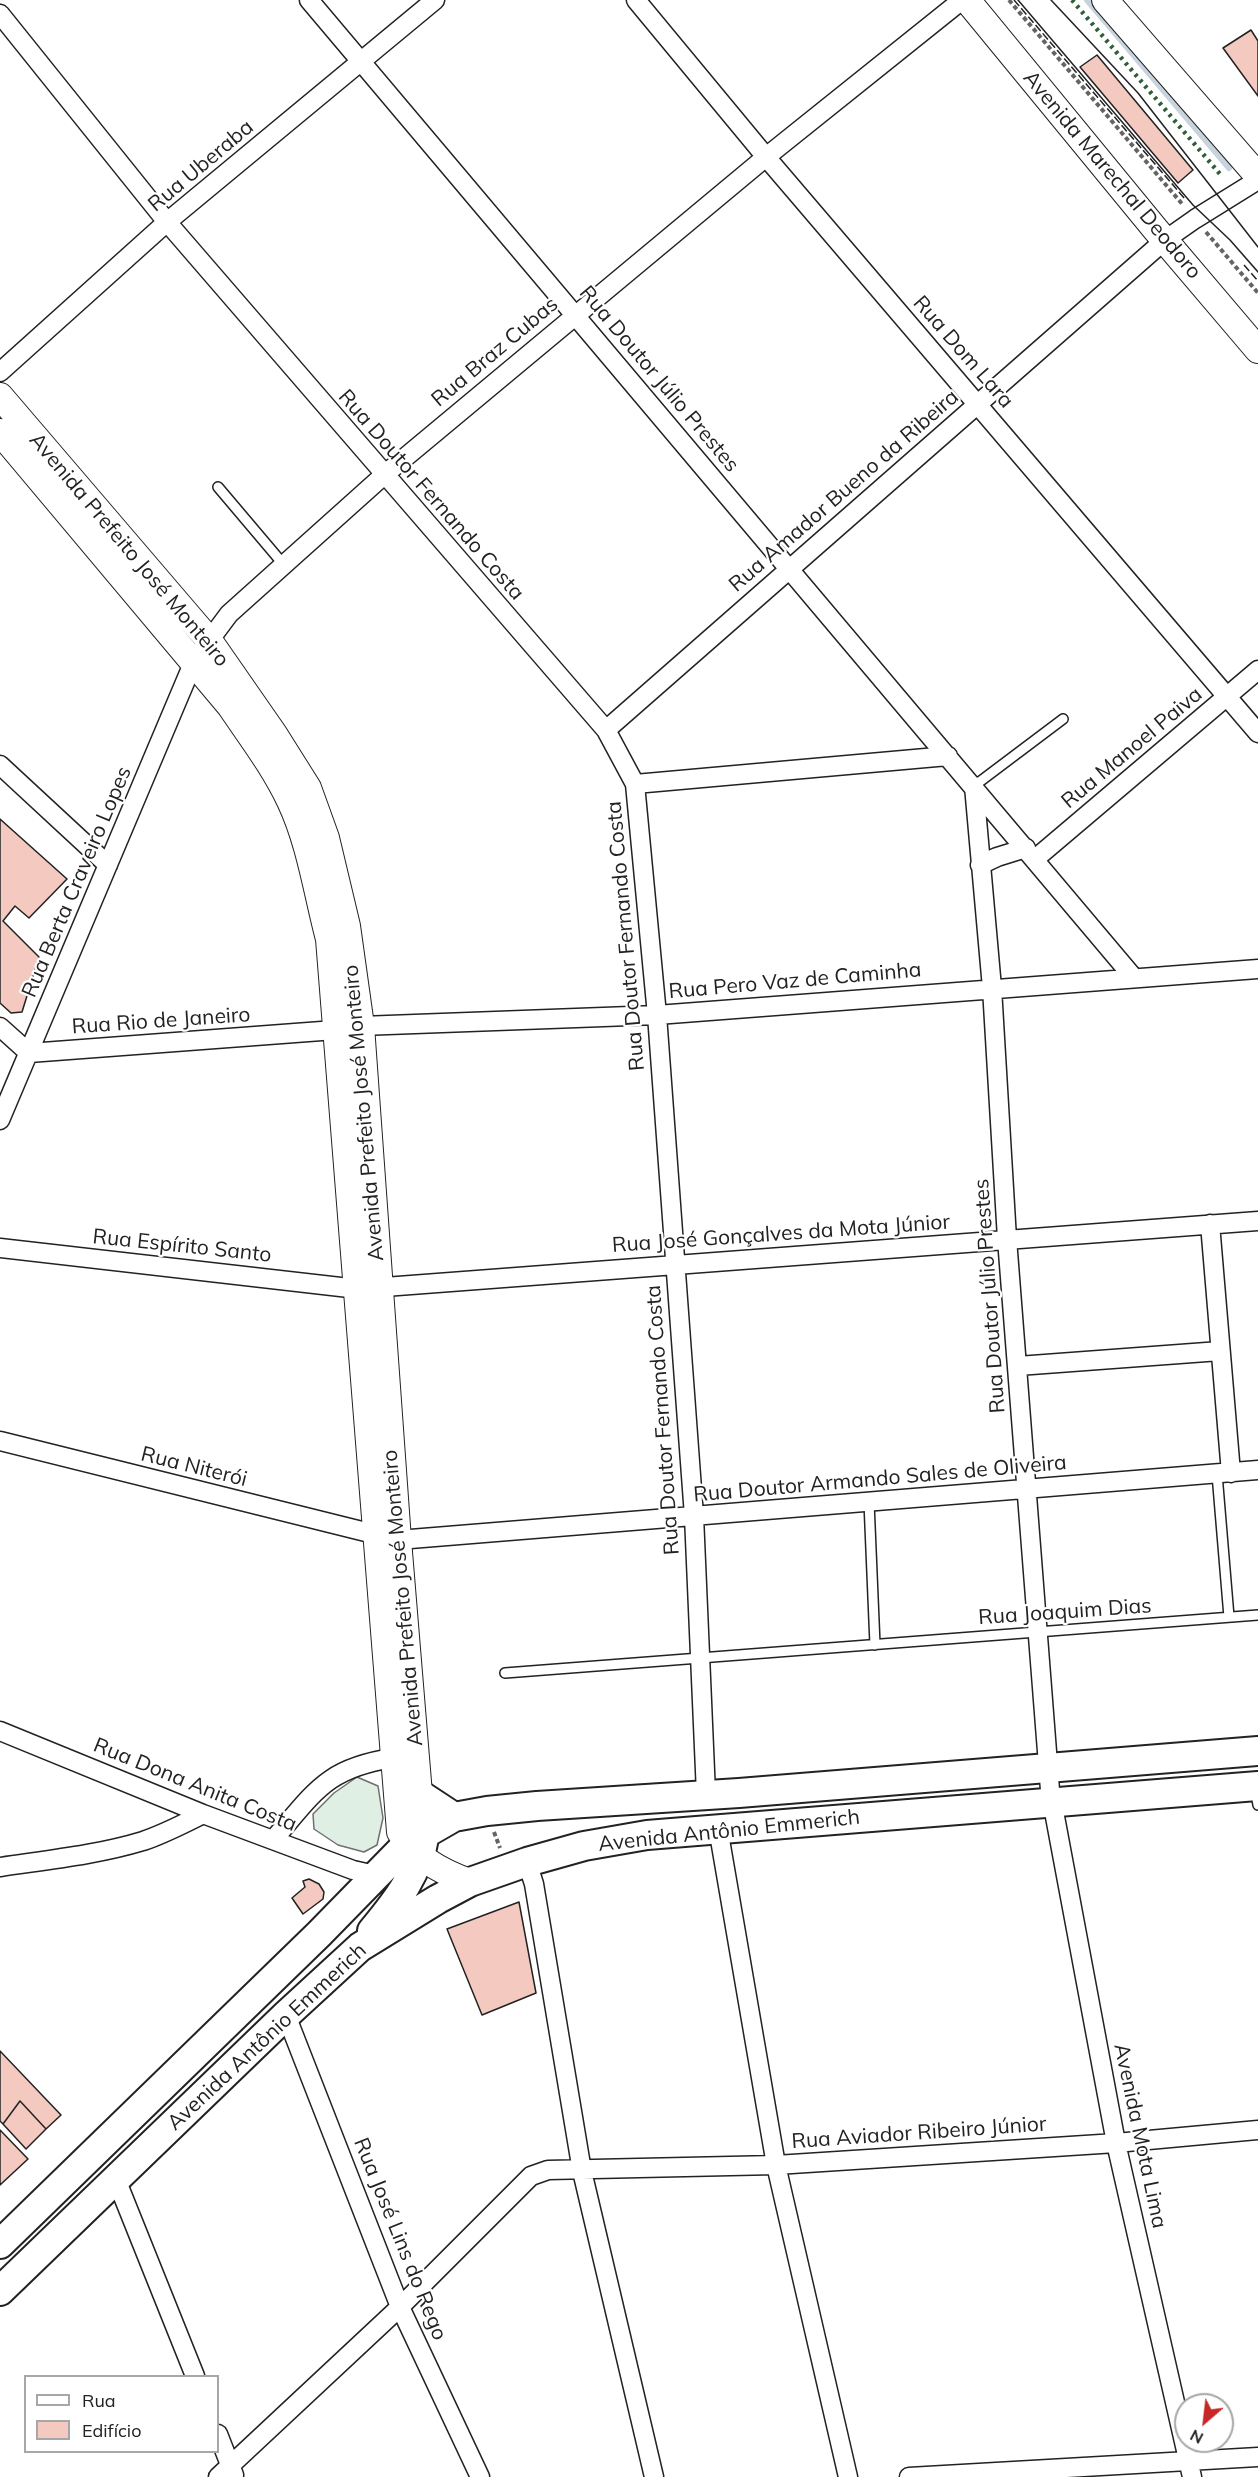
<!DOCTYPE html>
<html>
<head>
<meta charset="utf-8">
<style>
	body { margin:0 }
	#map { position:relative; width:1258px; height:2477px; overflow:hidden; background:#fff; font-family:Mulish,sans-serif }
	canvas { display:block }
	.legend { position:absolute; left:24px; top:2375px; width:195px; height:78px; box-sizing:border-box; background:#fff; border:2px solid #a7a7a7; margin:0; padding:8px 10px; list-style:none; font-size:18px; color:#222 }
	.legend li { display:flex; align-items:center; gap:12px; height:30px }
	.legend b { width:30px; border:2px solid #a7a7a7 }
	.north { position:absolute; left:1174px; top:2393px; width:60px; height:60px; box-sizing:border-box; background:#fff; border:2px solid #a7a7a7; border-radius:50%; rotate:208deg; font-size:16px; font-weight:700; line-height:24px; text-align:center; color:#222 }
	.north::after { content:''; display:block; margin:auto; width:21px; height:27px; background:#c62828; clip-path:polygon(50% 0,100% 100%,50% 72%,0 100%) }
</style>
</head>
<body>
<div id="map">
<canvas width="1258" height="2477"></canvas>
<ul class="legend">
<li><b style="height:8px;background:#fff"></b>Rua</li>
<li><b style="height:16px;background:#f3c9c0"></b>Edifício</li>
</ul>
<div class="north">N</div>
</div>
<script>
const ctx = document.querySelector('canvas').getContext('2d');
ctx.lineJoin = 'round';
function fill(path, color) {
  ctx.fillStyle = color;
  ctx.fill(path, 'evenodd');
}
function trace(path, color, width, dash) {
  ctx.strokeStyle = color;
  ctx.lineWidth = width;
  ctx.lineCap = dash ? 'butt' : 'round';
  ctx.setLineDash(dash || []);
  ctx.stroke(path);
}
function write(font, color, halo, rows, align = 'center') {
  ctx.font = font + ' Mulish,sans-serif';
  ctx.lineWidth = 4.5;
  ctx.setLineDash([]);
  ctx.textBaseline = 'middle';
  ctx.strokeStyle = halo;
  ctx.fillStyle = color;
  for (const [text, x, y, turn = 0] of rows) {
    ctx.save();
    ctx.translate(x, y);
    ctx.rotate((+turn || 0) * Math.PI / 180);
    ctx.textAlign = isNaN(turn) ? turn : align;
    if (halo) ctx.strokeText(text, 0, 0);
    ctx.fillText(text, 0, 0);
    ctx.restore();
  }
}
const green = new Path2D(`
	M357,1777L378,1786L383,1818L377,1845L364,1852L338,1845L314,1829L313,1814L334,1793Z`);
const stream = new Path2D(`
	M1087,0L1229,168`);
const building = new Path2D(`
	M1251,30L1258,41V96L1223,48Z
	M1097,55L1193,170L1178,183L1080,67Z
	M0,819L67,879L29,918L15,906L3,921L39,957L22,1012L11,1013L0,1003Z
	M309,1879L319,1884L324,1892L323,1899L303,1914L292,1898L305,1887L303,1881Z
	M519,1902L536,1993L482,2015L447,1929Z
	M0,2051L61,2115L46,2129L20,2101L3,2124L0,2121Z
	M20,2101L46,2129L26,2149L3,2124Z
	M0,2130L28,2159L0,2185Z`);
const path = new Path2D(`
	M1009,0L1183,205
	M1206,232L1258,293
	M494,1832L500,1848`);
const service = new Path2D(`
	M218,487L284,565
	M974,786L1063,719
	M1217,1474L1229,1617
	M869,1502L875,1645
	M505,1673L1258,1615
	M1255,1788L1258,1805`);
const minor = new Path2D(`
	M309,0L1134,978
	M636,0L766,157L1258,733
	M0,14L167,222L606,730L635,784L657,1015L694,1516L706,1794
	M0,372L167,222L435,0
	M606,730L1165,240L1195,219L1258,180
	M0,765L108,865
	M635,784L948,756
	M974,786L992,988L1007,1239L1050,1790L1116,2143L1192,2477
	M1035,859L1258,670
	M980,865L997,857L1026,848
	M0,1027L29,1053L335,1030L361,1026L657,1015L1258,969
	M0,1120L194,661L229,614L384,475L766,157L962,0
	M1210,1224L1231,1473
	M0,1248L358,1289L1258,1221
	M1018,1366L1220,1351
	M0,1441L398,1540L1258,1470
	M0,1731L203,1814L353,1870L375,1875
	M718,1828L776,2165L848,2477
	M273,1840C315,1792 326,1768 393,1758
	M527,1862L534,1884L582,2171L654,2477
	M0,1867C47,1860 97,1855 143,1841C164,1834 183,1824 203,1814
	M286,2015L400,2307L480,2477
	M116,2179L195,2376
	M218,2434L234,2475
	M218,2477L400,2307L531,2176L548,2170L776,2165L1116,2143L1258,2130
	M909,2477L1258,2457`);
const secondary = new Path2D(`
	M967,0L1156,230L1258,350
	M1105,0L1258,176
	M0,396L208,639L274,734L308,788L326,838L347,926L361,1026L398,1540L419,1794L425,1833
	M0,432L230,706C251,737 274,767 290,801C310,843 317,894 329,939L400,1832C414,1857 444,1873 470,1882`);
const primary = new Path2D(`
	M419,1794L454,1817
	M372,1931C397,1901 419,1873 425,1833
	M0,2244L319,1934L407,1844L454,1817L487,1811L537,1806L739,1793L1258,1751
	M0,2291L286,2015L360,1947L438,1899L470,1882L527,1862L584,1846L647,1835L1258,1786`);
const tram = new Path2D(`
	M1018,0L1193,205L1230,240L1258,272
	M1051,0L1138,93L1258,247`);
const hedge = new Path2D(`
	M1072,0L1220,174`);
const fence = new Path2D(`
	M1014,0L1185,199
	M1244,265L1258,281`);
const streetNames = [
	["Rua Uberaba",201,166,-40],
	["Avenida Marechal Deodoro",1112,175,50],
	["Rua Braz Cubas",495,352,-40],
	["Rua Dom Lara",963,352,49],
	["Rua Doutor Júlio Prestes",659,379,50],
	["Rua Amador Bueno da Ribeira",844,491,-41],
	["Rua Doutor Fernando Costa",431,495,49],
	["Avenida Prefeito José Monteiro",129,550,50],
	["Rua Manoel Paiva",1132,748,-40],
	["Rua Berta Craveiro Lopes",77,882,-67],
	["Rua Doutor Fernando Costa",626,936,-95],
	["Rua Pero Vaz de Caminha",795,981,-5],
	["Rua Rio de Janeiro",161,1021,-4],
	["Avenida Prefeito José Monteiro",364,1113,-95],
	["Rua José Gonçalves da Mota Júnior",781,1234,-4],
	["Rua Espírito Santo",182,1246,6],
	["Rua Doutor Júlio Prestes",990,1296,-94],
	["Rua Doutor Fernando Costa",663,1420,-94],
	["Rua Niterói",194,1467,14],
	["Rua Doutor Armando Sales de Oliveira",880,1479,-5],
	["Avenida Prefeito José Monteiro",403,1598,-95],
	["Rua Joaquim Dias",1065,1612,-4],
	["Rua Dona Anita Costa",195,1785,22],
	["Avenida Antônio Emmerich",729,1831,-6],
	["Avenida Antônio Emmerich",267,2037,-43],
	["Rua Aviador Ribeiro Júnior",919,2133,-4],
	["Avenida Mota Lima",1140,2136,78],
	["Rua José Lins do Rego",400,2239,68]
];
fill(green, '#e0efe3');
trace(green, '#6f6f6f', 1.5);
trace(stream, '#c7d3dd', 6);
fill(building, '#f3c9c0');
trace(building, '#222', 1.5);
trace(service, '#222', 12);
trace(minor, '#222', 21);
trace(secondary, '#222', 28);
trace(primary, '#222', 32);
trace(path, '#646464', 4, [4.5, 3]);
trace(service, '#fff', 9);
trace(minor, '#fff', 18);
trace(secondary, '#fff', 26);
trace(primary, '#fff', 28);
trace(tram, '#222', 1.5);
trace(hedge, '#2f5e38', 4.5, [3, 4.5]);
trace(fence, '#222', 1.5, [8, 3]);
write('21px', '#222', '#fff', streetNames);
</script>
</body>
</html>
